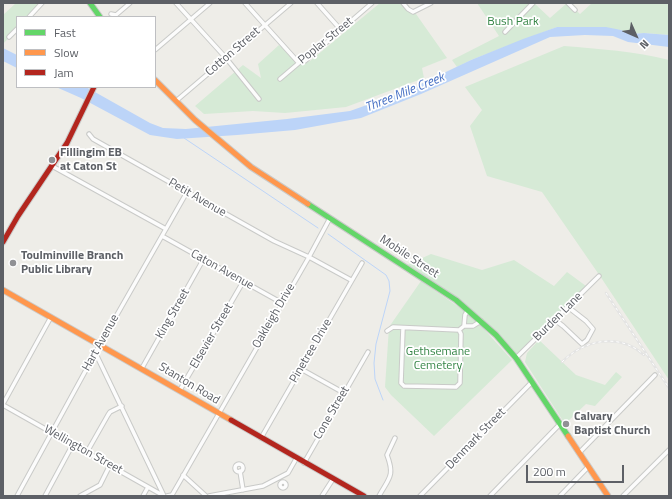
<!DOCTYPE html>
<html>
<head>
<meta charset="utf-8">
<style>
	body { margin:0 }
	#map { position:relative; width:672px; height:499px; overflow:hidden; background:#eeede8; font-family:"Titillium Web",sans-serif }
	canvas { display:block }
	.frame { position:absolute; inset:0; border:4px solid #5d6066; pointer-events:none }
	.legend { position:absolute; left:16px; top:16px; width:140px; height:72px; box-sizing:border-box; background:#fff; border:1px solid #bebfc2; margin:0; padding:5px 7px; list-style:none; font-size:12px; color:#5d6066 }
	.legend li { display:flex; align-items:center; gap:8px; height:20px }
	.legend b { width:20px; border:1px solid #bebfc2 }
	.north { position:absolute; left:616px; top:16px; width:40px; height:40px; -webkit-text-stroke:3px #fff; paint-order:stroke; rotate:135deg; font-size:11px; font-weight:700; line-height:16px; text-align:center; color:#5d6066 }
	.north::after { content:''; display:block; margin:auto; width:14px; height:18px; background:#5d6066; clip-path:polygon(50% 0,100% 100%,50% 72%,0 100%) }
	.scale { position:absolute; left:526px; top:465px; width:98px; height:18px; box-sizing:border-box; border:2px solid #5d6066; border-top:0; padding-left:5px; font-size:12px; line-height:14px; white-space:nowrap; color:#5d6066; -webkit-text-stroke:3px #fff; paint-order:stroke }
</style>
</head>
<body>
<div id="map">
<canvas width="672" height="499"></canvas>
<div class="frame"></div>
<ul class="legend">
<li><b style="height:5px;background:#63d668"></b>Fast</li>
<li><b style="height:5px;background:#ff974d"></b>Slow</li>
<li><b style="height:5px;background:#b3261e"></b>Jam</li>
</ul>
<div class="north">N</div>
<div class="scale">200 m</div>
</div>
<script>
const ctx = document.querySelector('canvas').getContext('2d');
ctx.lineJoin = 'round';
function fill(path, color) {
  ctx.fillStyle = color;
  ctx.fill(path, 'evenodd');
}
function trace(path, color, width, dash) {
  ctx.strokeStyle = color;
  ctx.lineWidth = width;
  ctx.lineCap = dash ? 'butt' : 'round';
  ctx.setLineDash(dash || []);
  ctx.stroke(path);
}
function write(font, color, halo, rows, align = 'center') {
  ctx.font = font + ' "Titillium Web",sans-serif';
  ctx.lineWidth = 3.5;
  ctx.setLineDash([]);
  ctx.textBaseline = 'middle';
  ctx.strokeStyle = halo;
  ctx.fillStyle = color;
  for (const [text, x, y, turn = 0] of rows) {
    ctx.save();
    ctx.translate(x, y);
    ctx.rotate((+turn || 0) * Math.PI / 180);
    ctx.textAlign = isNaN(turn) ? turn : align;
    if (halo) ctx.strokeText(text, 0, 0);
    ctx.fillText(text, 0, 0);
    ctx.restore();
  }
}
const green = new Path2D(`
	M16,3H42L29,17H17V29L3,44V15Z
	M380,3H400L409,12L416,14L447,58L422,68L424,78L346,107L285,113L253,111L204,114L195,106L243,65L261,78L258,64L279,45L296,62L301,65L310,61Z
	M477,3H534L550,18L567,3H568L580,14L592,3H669V35L644,33L632,34L621,30L557,27L471,60L457,67L452,60L499,36Z
	M564,46C599,49 635,51 669,60V380L602,279L542,192L487,176L470,126L482,110L465,87Z
	M431,254L482,270L514,260L554,286L567,272L586,286L517,354L483,320L458,299L407,265Z
	M421,281L460,308L483,328L512,360L434,436L391,395L385,387L389,327Z
	M539,340L576,375L605,385L616,372L622,377L595,406L586,404L565,424L525,362L527,353Z`);
const water = new Path2D(`
	M557,27H606L621,30L632,34L644,33L669,35V47L628,42L613,36L585,35L550,37L421,94L361,118L295,130L237,135L177,139L150,135L81,98L56,87H86L150,123L163,128L186,129L287,119L350,111L406,91L471,60L523,39Z
	M3,48L17,55V68L3,61Z`);
const stream = new Path2D(`
	M184,138L318,228
	M328,234L386,275L389,281L390,291L376,344L374,363L375,379L383,400`);
const street = new Path2D(`
	M176,3L226,58L259,99
	M245,3L298,62H300
	M317,3L341,30
	M403,3L408,9L413,12L431,3
	M568,3L575,10
	M111,14L116,15L130,3
	M29,17L42,3
	M505,32L533,3
	M9,37L17,29
	M155,50L210,3
	M280,79L300,62L305,61L372,3
	M176,101L291,3
	M89,134L93,139L274,241L309,257L351,280
	M52,166L166,229
	M162,236L282,303
	M555,320L563,326L582,344L587,340L593,329L586,321L568,307
	M464,326L465,315L468,310
	M403,328L401,383L404,386L456,387L460,383L461,334L459,330
	M387,331L393,327L459,330L464,326H473L481,321
	M95,352L164,496
	M516,358L599,276
	M142,368L203,260
	M301,369L344,393
	M180,390L243,282
	M3,404L51,317
	M3,405L164,496
	M261,438L362,263
	M87,452L108,415L110,412L122,406
	M579,453L655,375
	M304,463L368,352
	M235 468a4 4 0 1 1 8 0a4 4 0 1 1-8 0Z
	M240,471L243,490
	M183,475L206,496
	M280 485a3 3 0 1 1 6 0a3 3 0 1 1-6 0Z
	M17,496L98,348L187,192
	M45,496L73,444
	M80,496L100,485L110,465
	M143,496L148,487
	M167,496L172,495L309,257L330,218
	M209,496L263,486L288,473L296,459
	M322,496L333,479
	M379,496C389,478 395,476 387,455L395,438
	M420,496L532,382
	M490,496L560,424
	M560,496L588,467
	M623,496L669,450`);
const fast = new Path2D(`
	M90,3L100,17
	M308,204L456,300L496,335L516,358L568,436`);
const slow = new Path2D(`
	M155,80L195,120L251,167L308,204
	M3,290L231,420
	M568,436L608,496`);
const jam = new Path2D(`
	M3,242L18,216L67,143L94,87
	M231,420L364,496`);
const rail = new Path2D(`
	M606,293L669,388
	M562,362C584,340 619,332 644,355`);
const markers = [
	[52,160,4,"#909194"],
	[13,263,4,"#909194"],
	[566,424,4,"#909194"]
];
const parkNames = [
	["Bush Park",513,22],
	["Gethsemane",438,352],
	["Cemetery",438,366]
];
const streetNames = [
	["Poplar Street",326,41,-39],
	["Cotton Street",233,52,-41],
	["Petit Avenue",197,198,30],
	["Mobile Street",409,257,33],
	["Caton Avenue",222,270,29],
	["King Street",173,314,-60],
	["Oakleigh Drive",274,316,-60],
	["Burden Lane",558,317,-45],
	["Elsevier Street",212,336,-60],
	["Hart Avenue",101,343,-61],
	["Pinetree Drive",311,351,-60],
	["Stanton Road",189,384,31],
	["Cone Street",332,413,-60],
	["Denmark Street",476,439,-46],
	["Wellington Street",83,450,29]
];
const poiNames = [
	["Fillingim EB",60,153],
	["at Caton St",60,167],
	["Toulminville Branch",21,256],
	["Public Library",21,270],
	["Calvary",574,417],
	["Baptist Church",574,431]
];
const waterNames = [
	["Three Mile Creek",405,93,-22]
];
fill(green, '#d6ead6');
fill(water, '#bcd4f8');
trace(stream, '#bcd4f8', 1);
trace(street, '#c9cac8', 5.5);
trace(fast, '#cacac9', 7);
trace(slow, '#cacac9', 7);
trace(jam, '#cacac9', 7);
trace(street, '#fcfcfc', 3.5);
trace(fast, '#63d668', 5);
trace(slow, '#ff974d', 5);
trace(jam, '#b3261e', 5);
trace(rail, '#e4e4e3', 2.5);
trace(rail, '#fff', 1, [3]);
for (const [x, y, r, color] of markers) {
  const dot = new Path2D();
  dot.arc(x, y, r, 0, 2 * Math.PI);
  ctx.fillStyle = color;
  ctx.fill(dot);
  trace(dot, '#fff', 1.5);
}
write('12px', '#358546', '#fff', parkNames);
write('12px', '#5d6066', '#fff', streetNames);
write('bold 12px', '#5d6066', '#fff', poiNames, 'left');
write('italic 13px', '#4770c4', '#fff', waterNames);
</script>
</body>
</html>
